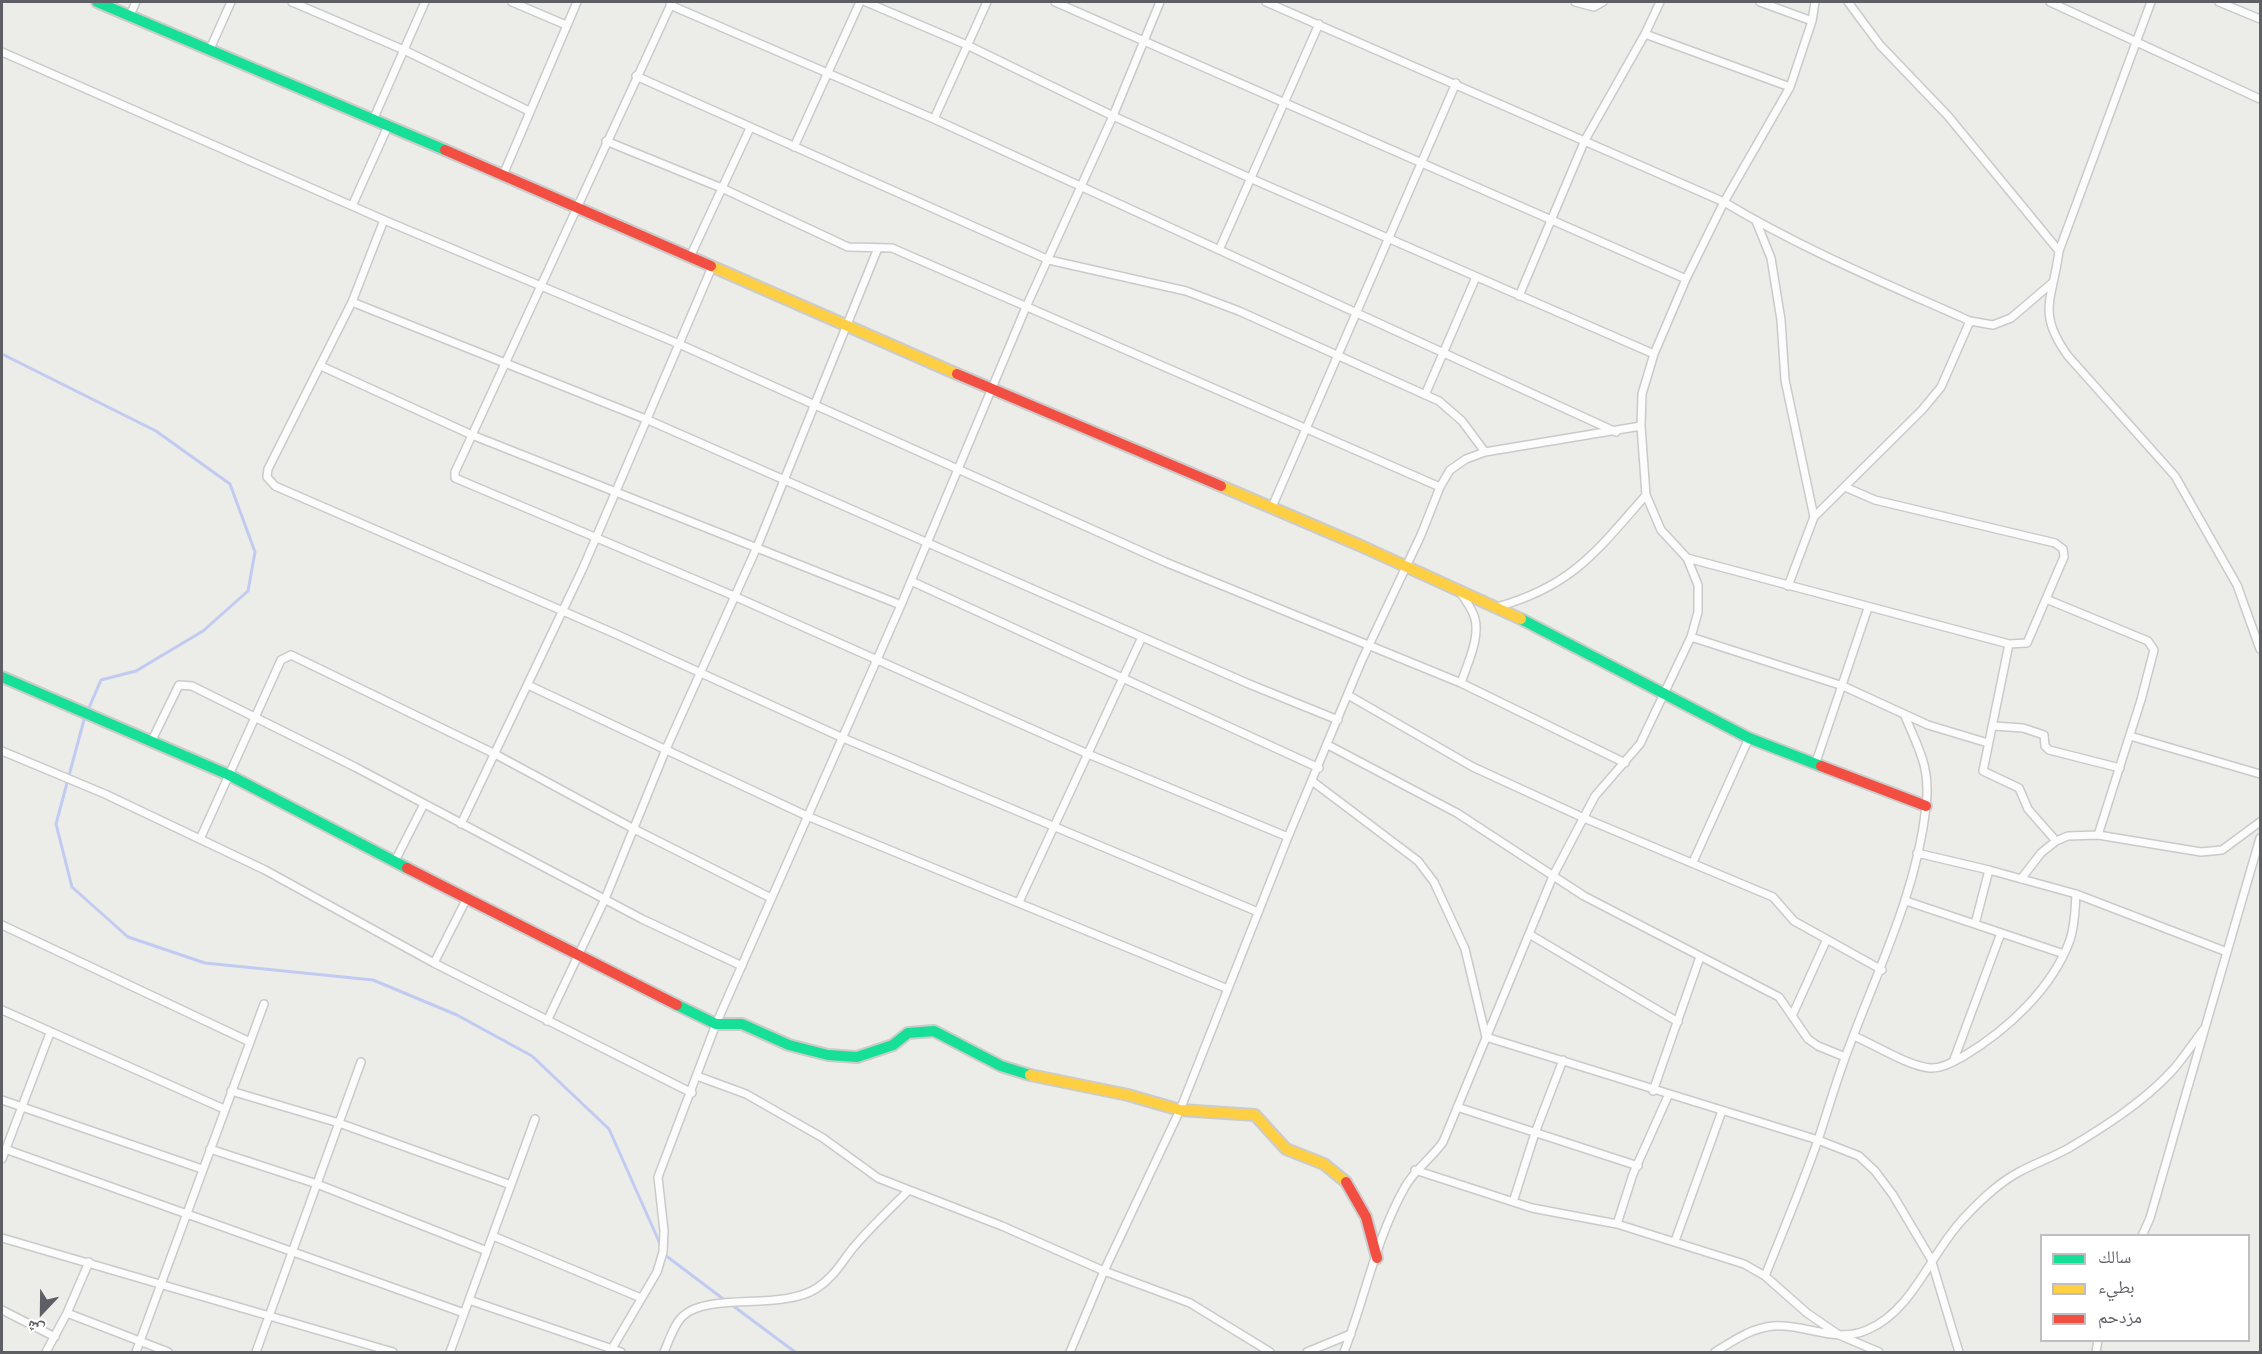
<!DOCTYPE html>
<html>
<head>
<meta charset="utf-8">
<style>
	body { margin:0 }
	#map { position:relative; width:2262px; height:1354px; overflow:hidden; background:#ecede8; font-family:Manrope,"Noto Naskh Arabic",sans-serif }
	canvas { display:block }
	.frame { position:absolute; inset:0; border:3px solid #5e5e65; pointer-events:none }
	.legend { position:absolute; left:2040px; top:1234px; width:210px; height:108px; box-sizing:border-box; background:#fff; border:2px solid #bfbfc1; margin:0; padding:8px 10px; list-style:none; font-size:18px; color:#5e5e65 }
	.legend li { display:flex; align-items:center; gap:12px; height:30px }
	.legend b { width:30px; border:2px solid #bfbfc1 }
	.north { position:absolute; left:12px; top:1282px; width:60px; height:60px; -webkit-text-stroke:4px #fff; paint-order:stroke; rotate:202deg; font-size:16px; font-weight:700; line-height:24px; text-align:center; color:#5e5e65 }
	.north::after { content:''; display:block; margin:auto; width:21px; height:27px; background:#5e5e65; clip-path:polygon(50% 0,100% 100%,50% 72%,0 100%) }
</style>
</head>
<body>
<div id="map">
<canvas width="2262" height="1354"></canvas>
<div class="frame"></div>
<ul class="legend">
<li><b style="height:8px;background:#16e098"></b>سالك</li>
<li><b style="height:8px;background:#ffcf43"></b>بطيء</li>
<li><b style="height:8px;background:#f24e42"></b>مزدحم</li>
</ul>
<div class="north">ش</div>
</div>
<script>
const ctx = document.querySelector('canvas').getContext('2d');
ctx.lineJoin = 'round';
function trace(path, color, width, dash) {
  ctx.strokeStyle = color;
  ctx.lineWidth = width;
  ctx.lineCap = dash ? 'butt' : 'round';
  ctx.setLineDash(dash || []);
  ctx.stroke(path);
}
const stream = new Path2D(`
	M2,354L156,431L230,484L255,552L248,591L203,631L136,671L101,680L88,710
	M85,716L56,824L72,887L128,937L205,963L373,980L457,1015L532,1056L609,1129L661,1246
	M665,1255L726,1301
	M732,1305L795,1352`);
const street = new Path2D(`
	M292,2L404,50L529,111
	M512,2L566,25
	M672,2L455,472V478L734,596L1088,754L1288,837
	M866,2L967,45L1113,116L1252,179L1654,354
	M1055,2L1686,279
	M1266,2L1724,202C1802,249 1887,284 1970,321L1993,325L2011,318L2052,283
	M1575,2L1594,7L1603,2
	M1660,2L1645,34L1790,87
	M1760,2L1812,21
	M1848,2L1880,45L1948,116L2059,251C2053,299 2036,312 2068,356L2175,476L2237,585L2260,649
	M2050,2L2260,99
	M2219,2L2260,19
	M670,5L934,119L1616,432
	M130,15L136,2
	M210,49L231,2
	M2,52L384,220L679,344L1165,562L1461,683L1625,763
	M636,76L1049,260L1186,291L1239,311L1439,401L1462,421L1485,452
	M934,119L987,2
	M373,120L425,2
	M606,141L724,189L848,247L892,248L1440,487
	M794,147L860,2
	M503,175L577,2
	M352,206L388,126
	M384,220L352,302L268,469L267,477L275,486L618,635L843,738L1258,912
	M1756,221L1771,258L1781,320L1785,380L1814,517
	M1219,250L1319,24
	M2059,251L2151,2
	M690,257L750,128
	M1519,296L1585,140L1645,34
	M352,302L648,420L1249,684L1338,720
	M321,366L472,435L901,605
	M1425,395L1476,277
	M1272,507L1456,83
	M1687,558L2009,644L2027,643L2064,557L2063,549L2055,543L1875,500L1845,487
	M911,581L1319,768
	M1788,586L1814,517L1922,410L1941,387L1970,321
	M1459,590C1464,599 1473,609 1475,619C1480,639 1467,664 1461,683
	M2046,599L2148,641L2154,650L2141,700L2098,835
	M1497,607C1572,586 1596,552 1646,495
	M1691,637L1843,686L1928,725L1988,743
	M2009,644L1983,771L2019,788L2028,809L2056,841
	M528,685L807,816L1228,989
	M1348,695L1473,767L1584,818L1773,897L1794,921L1882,970
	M1994,726L2023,728L2044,735L2045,746L2049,750L2120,768
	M2130,736L2260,774
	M152,740L179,685L192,686L355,767L642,919L742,966
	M1328,745L1457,813L1584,896L1779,997L1808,1039L1818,1046L1845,1057
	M2,751L105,794L265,870L434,963L692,1093
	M1815,765L1868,608
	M1312,781L1418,861L1434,882L1465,949L1486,1037L1818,1140L1859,1156L1875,1171L1893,1195L1931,1259L1959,1352
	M461,824L583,568L712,267
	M200,839L281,660L291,655L495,754L634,829L771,898
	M1917,853L1989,870L2076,894L2227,952
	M395,861L424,804
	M1693,862L1749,738
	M2021,879L2041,853L2056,841L2068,836L2098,835L2201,852L2222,850L2260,822
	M1906,901L2064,954
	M1019,902L1142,637
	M1975,924L1989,870
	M2,925L250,1042
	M1529,934L1678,1022
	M434,963L467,898
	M2,1010L224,1109
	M1792,1016L1826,941
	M547,1021L605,899L666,749L757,547L878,248
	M1854,1036C1875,1045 1908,1066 1930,1068C1942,1069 1954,1061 1964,1056C2007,1030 2052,989 2070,940C2075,925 2075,910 2076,894
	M1953,1062L2001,933
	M697,1076L746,1094L823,1138L878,1178L1002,1226L1104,1271L1190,1303L1270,1352
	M231,1091L339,1123L511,1185
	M1653,1091L1700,957
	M2,1100L202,1169
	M1457,1107L1638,1166
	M5,1149L464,1313
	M210,1149L317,1184L487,1251
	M2,1159L50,1033
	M1415,1170L1532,1208L1617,1224L1744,1264L1765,1276L1807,1313L1839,1335L1879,1352
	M1513,1202L1535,1133L1563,1060
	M1617,1224L1633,1174L1668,1096
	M493,1236L641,1298
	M2142,1236L2150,1218L2260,838
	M2,1238L393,1352
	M1675,1241L1722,1111
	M1765,1276C1783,1231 1802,1186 1818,1140C1827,1113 1835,1085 1845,1058C1875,975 1916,896 1926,807C1931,768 1919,750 1905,716
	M469,1300L621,1352
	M2,1310L55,1337
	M67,1313L168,1352
	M46,1352L67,1313L89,1262
	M136,1352L264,1004
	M256,1352L361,1062
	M450,1352L535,1119
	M610,1352L657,1272L663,1252L664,1231L658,1177L716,1024L901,605L1026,307L1113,116L1160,2
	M664,1352C669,1341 674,1324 683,1316C708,1292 783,1311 817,1288C834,1277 841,1263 853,1248C870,1228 889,1210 908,1191
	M1070,1352L1104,1271L1180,1110L1288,837L1362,660L1421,535L1440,487L1450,470L1466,459L1485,452L1641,426
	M1307,1352L1351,1334
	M1344,1352C1365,1298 1376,1238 1405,1187C1415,1169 1431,1159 1443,1142L1553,876L1595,796L1640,744L1691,637L1698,612V585L1687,558L1661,530L1646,495L1641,426L1642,394L1654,354L1686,279L1724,202L1790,87L1812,21L1815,2
	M1715,1352C1733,1341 1751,1328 1773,1326C1804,1323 1835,1344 1867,1330C1914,1310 1930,1253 1964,1218C1980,1201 1998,1183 2019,1172C2036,1163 2053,1157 2069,1148C2104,1127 2142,1103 2171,1072C2183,1059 2193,1043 2204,1029
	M2096,1352L2098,1340`);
const fast = new Path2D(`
	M97,2L445,150
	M1521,619L1749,738L1821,766
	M2,677L229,775L407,868
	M677,1005L716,1024H742L789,1045L828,1055L857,1057L893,1045L908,1033L934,1031L1001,1066L1030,1075`);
const slow = new Path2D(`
	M711,266L957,374
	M1221,486L1359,545L1521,619
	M1030,1075L1128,1095L1180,1110L1255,1115L1286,1149L1324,1164L1346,1182`);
const jam = new Path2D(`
	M445,150L711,266
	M957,374L1221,486
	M1821,766L1926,806
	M407,868L677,1005
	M1346,1182L1366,1217L1377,1258`);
trace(stream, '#c1cbf2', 3);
trace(street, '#c9caca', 10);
trace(fast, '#cbcbcb', 14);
trace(slow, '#cbcbcb', 14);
trace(jam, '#cbcbcb', 14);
trace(street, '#fcfcfc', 7);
trace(fast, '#16e098', 10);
trace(slow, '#ffcf43', 10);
trace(jam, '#f24e42', 10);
</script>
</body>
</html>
